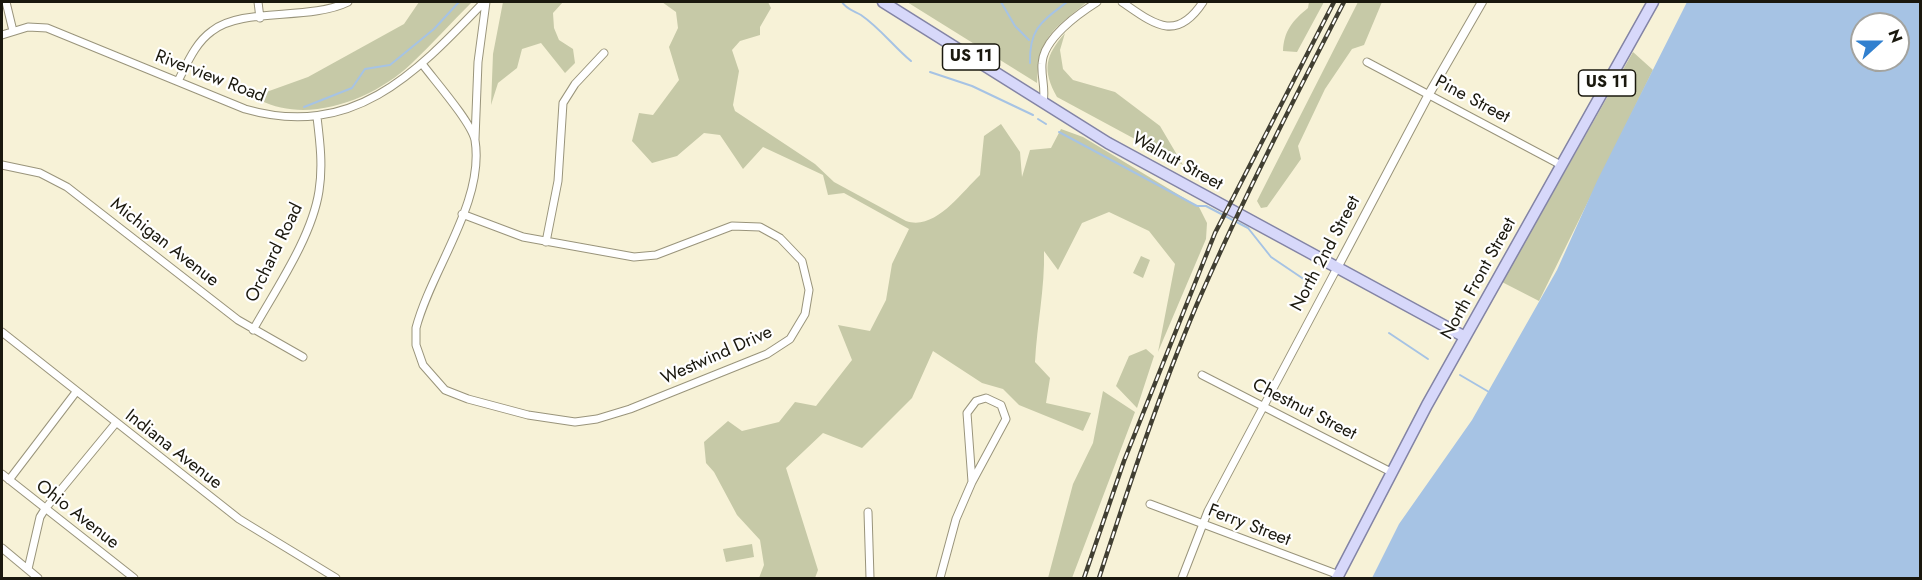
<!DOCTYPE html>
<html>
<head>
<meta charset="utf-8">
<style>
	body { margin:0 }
	#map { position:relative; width:1922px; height:580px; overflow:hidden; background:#f7f2d7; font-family:Jost,sans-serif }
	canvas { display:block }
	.frame { position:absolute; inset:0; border:3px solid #1a180e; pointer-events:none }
	.north { position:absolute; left:1850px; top:12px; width:60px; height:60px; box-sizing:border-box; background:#fff; border:2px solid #a3a39f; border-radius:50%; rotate:69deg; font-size:16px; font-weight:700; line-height:24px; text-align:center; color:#1a180e }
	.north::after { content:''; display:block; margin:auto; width:21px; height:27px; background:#3180cf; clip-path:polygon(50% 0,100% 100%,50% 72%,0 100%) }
</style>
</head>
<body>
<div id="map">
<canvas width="1922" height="580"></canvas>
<div class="frame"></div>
<div class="north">N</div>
</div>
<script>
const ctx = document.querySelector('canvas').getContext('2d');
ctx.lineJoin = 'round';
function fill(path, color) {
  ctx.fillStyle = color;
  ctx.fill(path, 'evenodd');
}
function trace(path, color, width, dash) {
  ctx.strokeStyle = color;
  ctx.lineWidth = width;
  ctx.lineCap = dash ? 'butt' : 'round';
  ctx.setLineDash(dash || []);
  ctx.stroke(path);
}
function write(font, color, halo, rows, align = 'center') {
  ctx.font = font + ' Jost,sans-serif';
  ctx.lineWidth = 4.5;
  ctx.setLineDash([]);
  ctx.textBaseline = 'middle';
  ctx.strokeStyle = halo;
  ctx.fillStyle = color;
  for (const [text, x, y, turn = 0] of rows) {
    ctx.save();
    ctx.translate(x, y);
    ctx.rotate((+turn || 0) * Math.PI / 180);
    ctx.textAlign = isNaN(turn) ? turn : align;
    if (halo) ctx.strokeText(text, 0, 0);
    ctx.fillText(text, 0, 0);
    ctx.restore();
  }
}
const green = new Path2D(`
	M419,2H472C452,22 432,44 411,64C374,99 308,125 260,100L258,95L308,77L404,24Z
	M503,2H563L553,13L554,28L559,40L573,49L575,63L565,73L541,43L522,49L517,68L498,83L491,105L493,54Z
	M662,2H768L771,8L760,27V35L740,41L732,50L739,71L733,105L735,111L815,164L834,182L906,221C935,231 961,193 980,175L984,136L1001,124L1020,152L1022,177L1030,150L1051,148L1061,129L1083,137L1199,207L1207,223L1206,239L1158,352L1175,264L1149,231L1109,212L1082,223L1058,270L1044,251C1045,288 1037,324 1035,362L1050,378L1046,403L1091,413L1083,431L1019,405L1003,389L982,383L933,351L912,398L862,448L823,433L786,468L818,570L815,578H759L764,565L760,540L737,515L714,472L706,463L704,442L728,421L742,431L779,422L795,402L816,406L852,360L838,325L870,331L886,300L892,264L909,229L844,193L828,195L823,175L763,147L743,169L720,135L704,133L677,156L652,163L632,141L639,113L653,115L679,80L669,47L678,28L676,12Z
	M907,2H1087C1053,30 1039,35 1037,83Z
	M1309,2H1324L1297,52L1283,51C1284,31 1292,21 1308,8Z
	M1358,2H1382L1364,45L1352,49L1325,89L1298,146L1301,159L1267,207L1261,208L1257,201L1260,195Z
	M1065,33L1060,50L1063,69L1073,80L1115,92L1160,126L1183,165L1057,97C1042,70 1045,56 1065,33Z
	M1633,52L1653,70L1539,301L1502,282Z
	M1141,256L1150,260L1143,278L1133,273Z
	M1146,349L1154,356L1137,408L1116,386L1129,356Z
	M1103,391L1135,412L1072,578H1048L1073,484L1093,443Z
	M752,544L754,557L726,562L723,549Z`);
const water = new Path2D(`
	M1687,2H1920V578H1372L1399,524L1472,420L1557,270L1597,181ZM1862,24H1898V60H1862Z`);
const stream = new Path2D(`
	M842,2C846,9 854,11 861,15C880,28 894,47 911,61
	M1001,2L1015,26L1029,40
	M1030,63C1029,29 1041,22 1067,2
	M930,72L972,86L1033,115
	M304,107L352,88L365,69L390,65L434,29L459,2
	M1038,119L1046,124
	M1059,132L1197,206H1206L1248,228L1271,257L1311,284
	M1389,333L1428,359
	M1460,375L1489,392`);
const minor = new Path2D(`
	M6,2L13,31
	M258,2L260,18
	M1122,2C1154,24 1176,43 1203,2
	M2,35L28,27L47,28L245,109C353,140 415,74 484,2
	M1367,62L1561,165
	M423,65C435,81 471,122 475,140C485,202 431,270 416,328V345L423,365L445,390L468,399L528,415L575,422L597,419L630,409L767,354L790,339L805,314L809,290L802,261L780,238L760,227L732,226L656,255L634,257L523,237L462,214
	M178,81C187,64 195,43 212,31C242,7 309,21 348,2
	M1043,102C1046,89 1041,78 1042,64C1043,39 1078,14 1097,2
	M475,139L478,62L486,2
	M2,165L40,173L67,187L238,320L303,357
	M546,242L558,181L563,103L575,84L604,53
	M253,330C276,289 312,237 319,191C323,166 320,142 317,117
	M2,332L239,519L336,578
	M1202,375L1391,472
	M986,398L1001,405L1006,419L972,482L967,413L976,401Z
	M2,474L134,578
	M9,480L76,392
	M1150,504L1339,575
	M868,512L870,578
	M2,548L38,578
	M28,569L40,517L45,509L115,424
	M940,578L956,519L972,482
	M1182,578L1208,511L1337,268`);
const tertiary = new Path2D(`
	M1337,268L1429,94L1482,2`);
const primary = new Path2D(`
	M883,2L1108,143L1465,337
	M1337,578L1427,405L1653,2`);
const rail = new Path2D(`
	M1084,578L1124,461L1215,233L1334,2
	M1099,578C1129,486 1159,394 1197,304C1242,201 1293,101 1344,2`);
const shields = [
	[971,57,57],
	[1607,83,57]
];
const shieldNames = [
	["US 11",971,57],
	["US 11",1607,83]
];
const streetNames = [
	["Riverview Road",210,77,21],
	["Pine Street",1472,100,28],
	["Walnut Street",1177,162,29],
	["Michigan Avenue",164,243,38],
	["Orchard Road",275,253,-64],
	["North 2nd Street",1326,254,-62],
	["North Front Street",1479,279,-61],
	["Westwind Drive",717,356,-24],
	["Chestnut Street",1304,410,27],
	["Indiana Avenue",173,450,38],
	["Ohio Avenue",77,515,38],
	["Ferry Street",1249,526,21]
];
fill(green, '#c6c9a7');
fill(water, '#a6c3e4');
trace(stream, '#a6c3e4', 2);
trace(minor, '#99947b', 9);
trace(tertiary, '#99947b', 10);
trace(primary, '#8384a5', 13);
trace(minor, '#fff', 7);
trace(tertiary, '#fff', 8);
trace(primary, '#d7d8fa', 10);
trace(rail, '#413f32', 4.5);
trace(rail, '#fff', 2, [7]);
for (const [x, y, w] of shields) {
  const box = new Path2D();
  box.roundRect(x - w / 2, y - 13, w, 26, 4.5);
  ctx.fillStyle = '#fff';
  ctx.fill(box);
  trace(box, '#1a180e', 1.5);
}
write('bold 16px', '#1a180e', null, shieldNames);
write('18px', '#1a180e', '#fff', streetNames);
</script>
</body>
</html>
